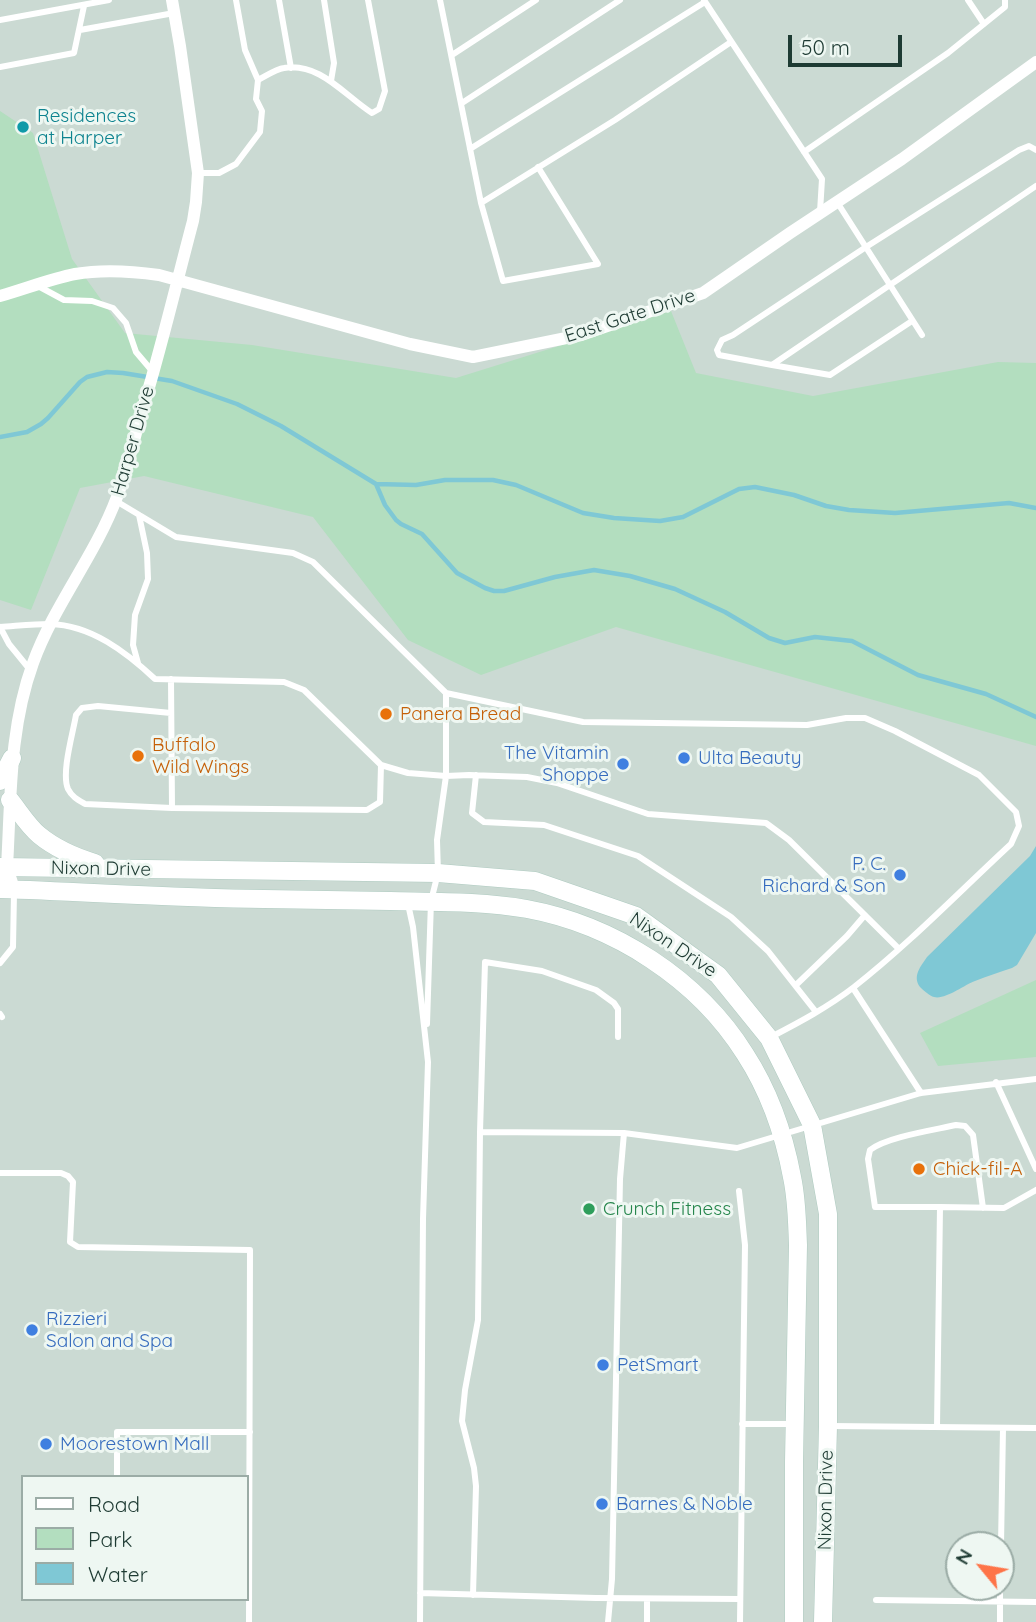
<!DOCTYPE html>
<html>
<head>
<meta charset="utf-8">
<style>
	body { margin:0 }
	#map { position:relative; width:1036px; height:1622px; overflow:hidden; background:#ddebe5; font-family:Quicksand,sans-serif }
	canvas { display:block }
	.legend { position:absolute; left:21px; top:1475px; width:228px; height:126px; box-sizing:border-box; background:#eef7f2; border:2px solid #9baca6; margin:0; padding:9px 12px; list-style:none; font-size:21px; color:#1e3b33 }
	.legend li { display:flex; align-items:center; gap:14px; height:35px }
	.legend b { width:35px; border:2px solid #9baca6 }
	.north { position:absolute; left:945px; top:1531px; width:70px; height:70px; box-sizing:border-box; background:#eef7f2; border:2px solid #9baca6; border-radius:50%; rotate:300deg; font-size:19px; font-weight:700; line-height:28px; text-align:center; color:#1e3b33 }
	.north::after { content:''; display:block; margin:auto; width:24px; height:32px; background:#fe7448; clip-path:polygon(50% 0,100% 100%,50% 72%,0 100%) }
	.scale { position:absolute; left:788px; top:35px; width:114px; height:32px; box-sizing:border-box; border:4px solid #1e3b33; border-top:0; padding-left:9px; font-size:21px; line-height:24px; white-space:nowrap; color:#1e3b33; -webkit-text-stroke:5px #eef7f2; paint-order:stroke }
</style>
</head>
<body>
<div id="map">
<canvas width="1036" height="1622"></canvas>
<ul class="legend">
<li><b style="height:9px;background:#fff"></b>Road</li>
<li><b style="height:19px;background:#b3debf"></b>Park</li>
<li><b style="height:19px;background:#7fc8d5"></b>Water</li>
</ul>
<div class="north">N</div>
<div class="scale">50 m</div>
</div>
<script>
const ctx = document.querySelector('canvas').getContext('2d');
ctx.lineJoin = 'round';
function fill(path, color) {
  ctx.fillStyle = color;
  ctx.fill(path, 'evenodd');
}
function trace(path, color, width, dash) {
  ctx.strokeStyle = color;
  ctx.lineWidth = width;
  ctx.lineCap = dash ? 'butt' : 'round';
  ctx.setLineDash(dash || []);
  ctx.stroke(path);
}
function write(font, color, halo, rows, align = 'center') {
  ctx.font = font + ' Quicksand,sans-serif';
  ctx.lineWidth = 6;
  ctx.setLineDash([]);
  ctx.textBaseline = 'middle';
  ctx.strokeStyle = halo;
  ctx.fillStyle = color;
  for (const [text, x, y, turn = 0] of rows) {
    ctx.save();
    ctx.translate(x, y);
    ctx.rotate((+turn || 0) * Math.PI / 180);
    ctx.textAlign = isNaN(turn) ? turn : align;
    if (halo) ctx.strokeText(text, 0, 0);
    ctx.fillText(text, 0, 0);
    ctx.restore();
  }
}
const built = new Path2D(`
	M0,0H1036V1622H0ZM23,1477H247V1599H23ZM959,1545H1001V1587H959Z`);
const green = new Path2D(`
	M0,111L33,133L72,259L125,333L252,345L456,378L671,311L696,373L813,396L998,362L1036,363V746L616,627L481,675L408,640L313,517L144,476L80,488L31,610L0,600Z
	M1036,980V1057L938,1066L920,1033Z`);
const water = new Path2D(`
	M1036,846V933L1017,965L1012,968C1000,972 987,976 975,981C964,985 945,1000 934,997C930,996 923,990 920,987C912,976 921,966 927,957L1030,856Z`);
const stream = new Path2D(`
	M0,437L27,432L41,424L48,418L80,382L87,377L107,372L123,373L172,381L237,404L281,426L376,484L416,485L445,480H493L516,485L583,513L614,518L660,521L683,517L739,489L755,487L794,495L826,506L849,510L895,513L1009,503L1036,508
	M376,484L385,505L396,520L401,524L422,534L457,573L485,588L494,591H504L555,577L594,570L630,576L675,589L725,612L769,638L785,643L815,637L852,641L918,675L986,694L1036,717`);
const lane = new Path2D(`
	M236,0L245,50L258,80
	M279,0L291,68
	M324,0L334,63L331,81
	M440,0L481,203L615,120L731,42
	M704,0L822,179L820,212
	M968,0L984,24
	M0,20L109,0
	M80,30L174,13
	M452,55L536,0
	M0,67L74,53L84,6
	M462,103L620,0
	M470,149L705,2
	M1036,150L1029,146L1019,150L866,247L733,335L722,340L717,350L719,355L772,365L1036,186
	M804,152L948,53L1005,7V0
	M198,173H219L236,164L260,132L262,111L256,99L258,80C266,76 276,69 284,68C320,62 345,96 372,113L379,109L385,91L368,0
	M837,202L922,335
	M481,203L503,281L598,264L538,167
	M38,286L64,300L92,301L113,308L126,323L136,352L153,372
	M772,365L830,375L912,321
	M116,501L176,537L293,553L313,562L446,693L583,722L807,725L846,718H865L895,731L979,775L1016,812L1019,826L1011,844C959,892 910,943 854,987C828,1007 800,1022 771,1037
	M0,627C16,626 33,624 50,624C91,625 126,652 155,679L284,682L304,690L381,765L408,773L446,776L469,775L527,777L557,783L648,814L766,823L789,840L899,949
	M0,627L9,644L31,671
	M138,663L133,645L135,615L148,579L147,553L139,515
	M171,679L172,808L367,810L380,802L381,765
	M171,713L98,706L82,708L76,715C73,733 61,773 68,789C72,797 78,800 85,804L172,808
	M476,775L472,813L484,822L544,825L638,856L731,917L768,951L816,1012
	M408,904L413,927L428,1062L423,1219L420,1622
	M0,963L13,947L14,893
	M796,985L847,936L865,915
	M853,988L921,1093
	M0,1014L2,1017
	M427,1024L431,901L438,873L437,840L446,776V693
	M996,1082L1036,1169
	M480,1132L485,962L542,971L596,990L614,1003L618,1009V1037
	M0,1173H61L68,1176L73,1182L70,1242L78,1247L250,1250L249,1622
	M739,1191L745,1245L740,1622
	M940,1207H875L868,1159L870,1150C886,1137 934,1130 956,1125L965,1126L973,1135L983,1208
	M742,1424H793
	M830,1426L1036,1428
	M937,1427L940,1207L1004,1208L1036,1190
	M117,1477V1432H250
	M1001,1545L1003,1428
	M420,1593L596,1598L740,1599
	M473,1595L476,1486L474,1468L462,1421L465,1390L478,1320L480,1132L624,1133L737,1148L921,1093L1036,1079
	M876,1600L1036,1602
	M608,1622L612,1579L620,1179L624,1133
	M647,1622V1599
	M1000,1622V1587`);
const street = new Path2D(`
	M0,296C25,289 50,279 75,274C103,269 131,271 159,275L410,344L473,357L581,335L703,293L790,233L902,159L1036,62
	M7,867C11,798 9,729 33,663C54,605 95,556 117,497C129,466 135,433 145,401C163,341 177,281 193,221L196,202L198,173L180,46L172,0
	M0,877L7,867L14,889`);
const secondary = new Path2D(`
	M0,781L12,758
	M10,800C19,811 28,826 39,835C56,849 75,857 95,863
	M0,867L438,873L535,881L636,916L718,975L769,1038L812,1125L828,1214V1426L823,1622
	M0,889C88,892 176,898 264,899C306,900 348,900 390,901C436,902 482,901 527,909C614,925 698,979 745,1054C769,1091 784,1134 792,1177C797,1200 797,1222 798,1245L794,1462V1622`);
const markers = [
	[23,127,7,"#0f9aa8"],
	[386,714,7,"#e8710a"],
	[138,756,7,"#e8710a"],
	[684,758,7,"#3f7fe0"],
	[623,764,7,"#3f7fe0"],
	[900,875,7,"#3f7fe0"],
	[919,1169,7,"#e8710a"],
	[589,1209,7,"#2e9e5b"],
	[32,1330,7,"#3f7fe0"],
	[603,1365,7,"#3f7fe0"],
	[46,1444,7,"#3f7fe0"],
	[602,1504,7,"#3f7fe0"]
];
const cultureNames = [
	["Residences",37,116],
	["at Harper",37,138]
];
const streetNames = [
	["East Gate Drive",630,316,-18],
	["Harper Drive",133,441,-74],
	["Nixon Drive",101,869,1],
	["Nixon Drive",673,945,34],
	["Nixon Drive",826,1500,-89]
];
const foodNames = [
	["Panera Bread",400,714],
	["Buffalo",152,745],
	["Wild Wings",152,767],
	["Chick-fil-A",933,1169]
];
const shopNames = [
	["The Vitamin",609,753,"right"],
	["Shoppe",609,775,"right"],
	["Ulta Beauty",698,758],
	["P. C.",886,864,"right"],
	["Richard & Son",886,886,"right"],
	["Rizzieri",46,1319],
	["Salon and Spa",46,1341],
	["PetSmart",617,1365],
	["Moorestown Mall",60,1444],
	["Barnes & Noble",616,1504]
];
const leisureNames = [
	["Crunch Fitness",603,1209]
];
fill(built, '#cbdad3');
fill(green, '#b3debf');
fill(water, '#7fc8d5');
trace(stream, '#7fc8d5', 4.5);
trace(secondary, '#afcbc1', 19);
trace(lane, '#fff', 6);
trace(street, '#fff', 12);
trace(secondary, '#fff', 18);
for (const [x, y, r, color] of markers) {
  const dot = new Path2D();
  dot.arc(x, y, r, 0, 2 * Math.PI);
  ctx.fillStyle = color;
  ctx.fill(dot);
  trace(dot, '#eef7f2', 2.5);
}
write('19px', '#0d838f', '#eef7f2', cultureNames, 'left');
write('19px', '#1e3b33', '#eef7f2', streetNames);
write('19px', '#c56008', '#eef7f2', foodNames, 'left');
write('19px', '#366cbe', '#eef7f2', shopNames, 'left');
write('19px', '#27864d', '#eef7f2', leisureNames, 'left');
</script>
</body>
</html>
